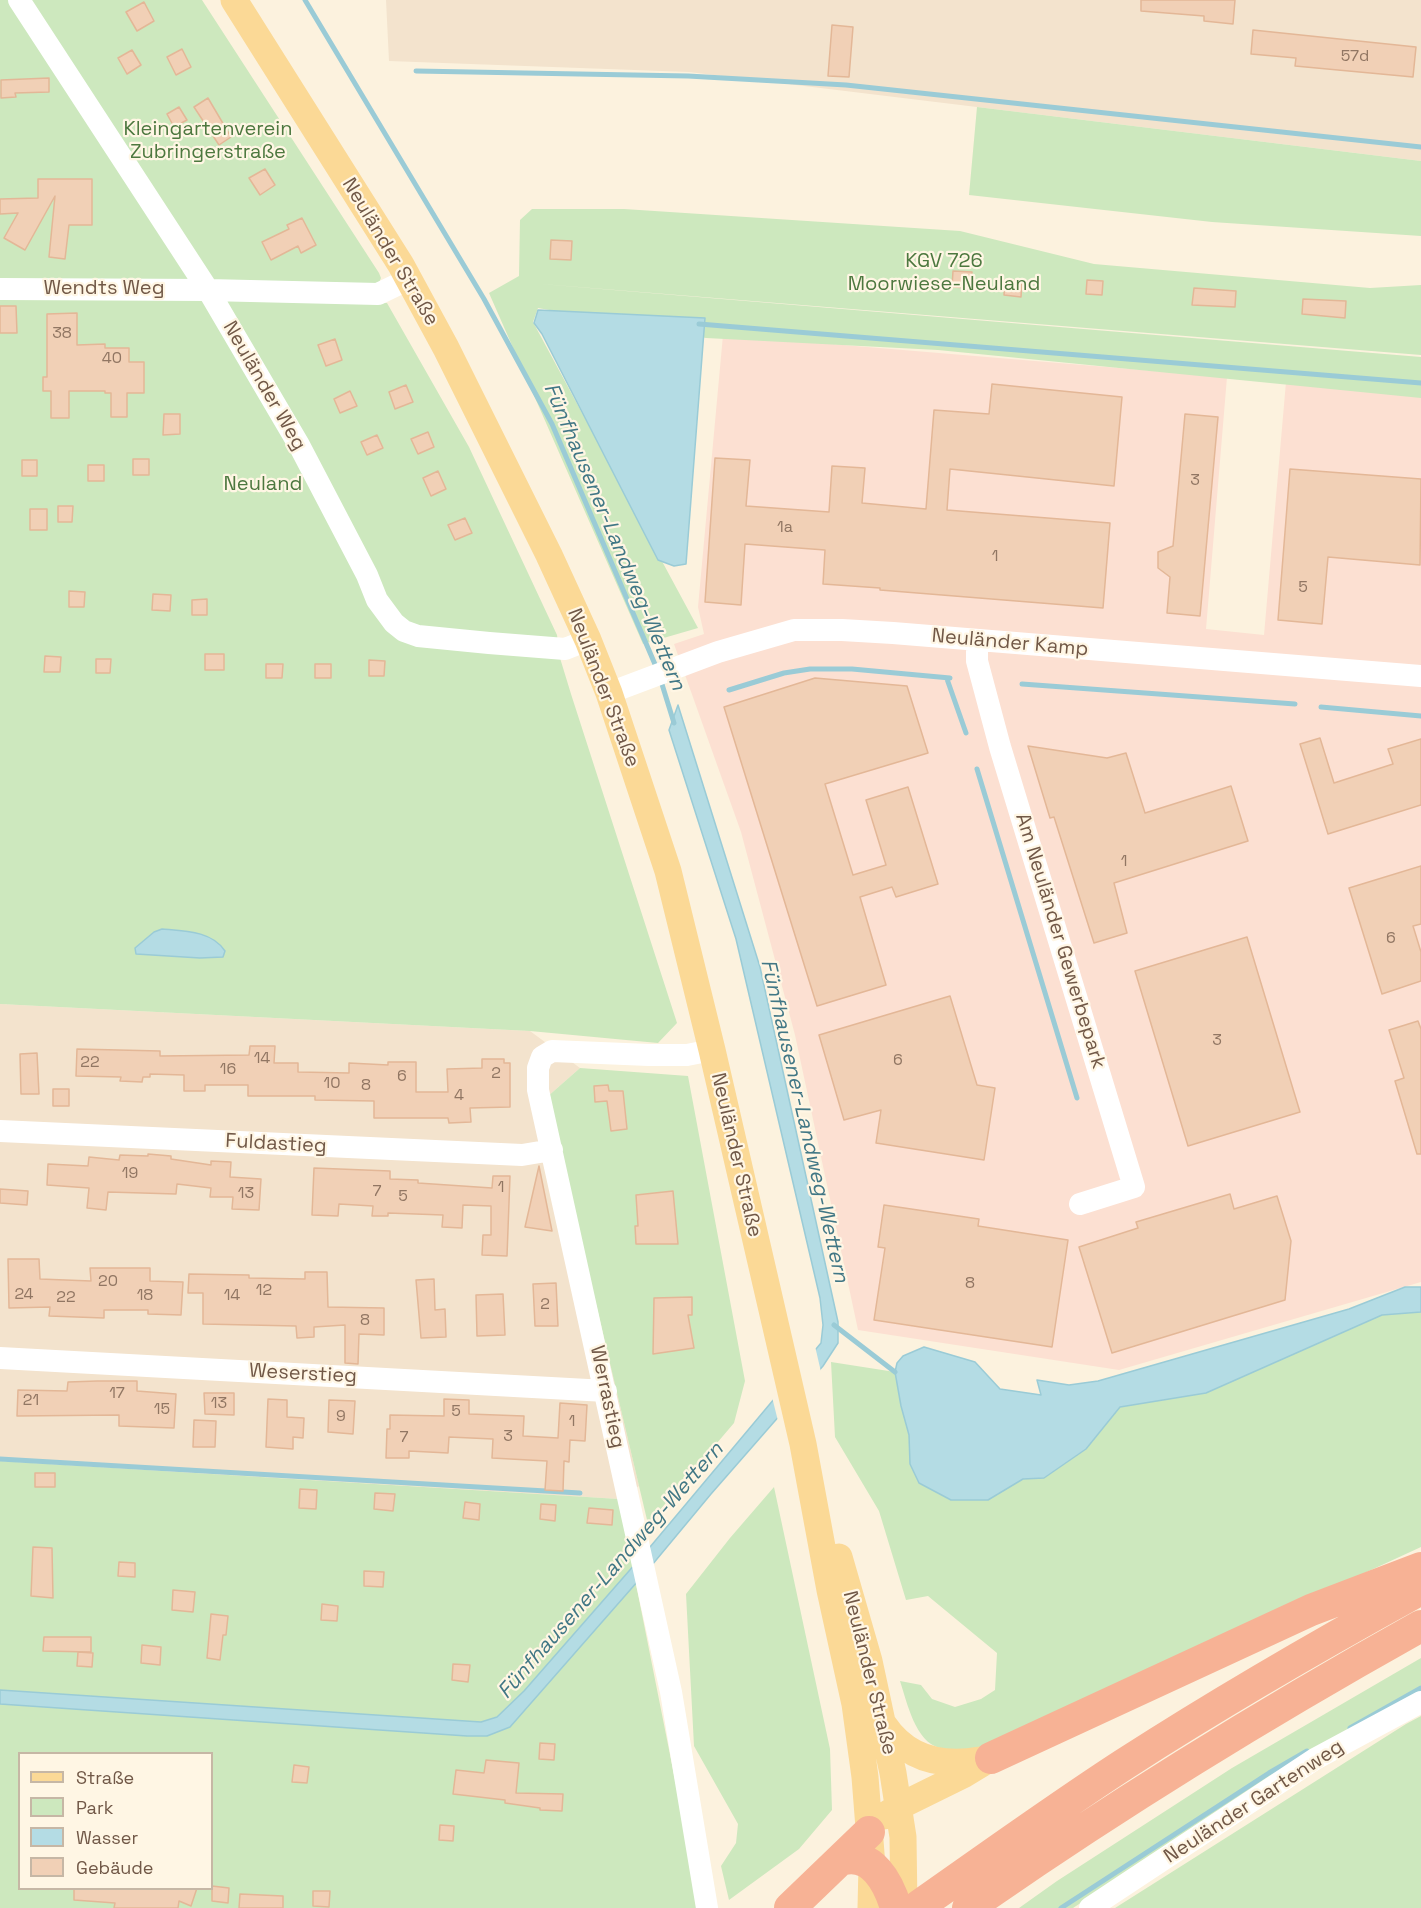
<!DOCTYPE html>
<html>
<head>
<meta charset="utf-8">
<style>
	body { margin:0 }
	#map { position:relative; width:1421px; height:1908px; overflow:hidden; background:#fcf2de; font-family:"Space Grotesk",sans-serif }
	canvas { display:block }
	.legend { position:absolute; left:18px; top:1752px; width:195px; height:138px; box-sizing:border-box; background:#fff6e4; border:2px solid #c6b7a5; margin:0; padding:8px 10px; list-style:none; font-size:18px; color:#715847 }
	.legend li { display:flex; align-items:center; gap:12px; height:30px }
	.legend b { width:30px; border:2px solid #c6b7a5 }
</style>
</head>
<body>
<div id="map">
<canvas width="1421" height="1908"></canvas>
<ul class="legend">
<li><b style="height:8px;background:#fbd996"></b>Straße</li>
<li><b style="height:16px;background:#cde8be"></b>Park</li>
<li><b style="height:16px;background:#b4dce4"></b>Wasser</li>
<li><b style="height:16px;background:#f1d0b6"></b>Gebäude</li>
</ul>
</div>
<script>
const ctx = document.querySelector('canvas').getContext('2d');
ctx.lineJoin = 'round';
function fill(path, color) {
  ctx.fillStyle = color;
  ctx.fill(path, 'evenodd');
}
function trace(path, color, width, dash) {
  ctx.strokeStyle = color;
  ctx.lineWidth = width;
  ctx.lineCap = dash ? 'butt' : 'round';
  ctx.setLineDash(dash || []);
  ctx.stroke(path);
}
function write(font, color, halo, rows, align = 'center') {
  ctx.font = font + ' "Space Grotesk",sans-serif';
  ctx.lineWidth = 4.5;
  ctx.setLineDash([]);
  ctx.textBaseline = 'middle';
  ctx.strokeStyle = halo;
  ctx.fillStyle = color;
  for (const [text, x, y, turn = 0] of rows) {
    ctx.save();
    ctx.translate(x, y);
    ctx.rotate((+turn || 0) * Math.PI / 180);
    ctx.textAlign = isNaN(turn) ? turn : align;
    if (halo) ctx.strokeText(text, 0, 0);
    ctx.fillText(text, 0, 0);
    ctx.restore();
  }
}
const residential = new Path2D(`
	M386,0H1421V161L689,72L389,61Z
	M0,1004L530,1031L580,1068L547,1097L639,1486L619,1499L0,1461Z`);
const commercial = new Path2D(`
	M723,335L1227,377L1206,629L1264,635L1286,382L1421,392V1282L1119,1370L858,1330L795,1035L741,832L674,644L704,634L698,607Z`);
const green = new Path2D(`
	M0,0H21L209,277L30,0H202L379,273L381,278L371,301L387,303L469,447L557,635L560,658L571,694L677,1023L658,1043L530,1031L0,1004Z
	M977,107L1421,161V236L1212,222L969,195Z
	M532,209H624L960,231L1094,264L1370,288L1421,285V355L529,283L1421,357V398L938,350L706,338L538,308L533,322L698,628L643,644L489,293L519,276L520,220Z
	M580,1068L688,1076L745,1381L734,1423L648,1524L547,1097Z
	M1421,1312V1547L978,1751C966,1750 952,1751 940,1748C915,1742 907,1702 900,1681L921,1685L932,1699L955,1707L981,1699L995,1690L997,1653L928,1596L906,1600L879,1511L835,1437L831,1362L895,1372L901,1406L909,1435L910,1464L988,1500L1023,1479L1044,1478L1086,1449L1120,1407L1206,1393L1382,1315Z
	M0,1461L619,1499L697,1890V1908H0ZM20,1754H212V1888H20Z
	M774,1487L830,1749L832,1810L799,1849L729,1900L721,1866L736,1843L738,1824L694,1746L686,1594L730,1538Z
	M1421,1658V1692L1272,1778L1073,1908H1019L1057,1881L1232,1768Z
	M1421,1716V1908H1115L1406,1724Z`);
const water = new Path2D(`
	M538,310L705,318L686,564L674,566L658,560L542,334L534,323Z
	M678,705L760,967L838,1322V1343L823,1366L711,1494L652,1565L510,1727L487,1736H467L0,1704V1690L481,1722L497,1717L524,1691L650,1547L821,1343L823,1325L820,1298L736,939L669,730Z
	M162,929C185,931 212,931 225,951L223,957L200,958L136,954L135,948L154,932Z
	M1405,1287H1421V1312L1382,1315L1206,1393L1120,1407L1086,1449L1044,1478L1023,1479L988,1500H951L919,1483L910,1464L909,1435L901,1406L895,1372L897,1363L903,1356L924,1347L975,1362L1000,1389L1041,1395L1037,1380L1069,1385L1098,1381L1349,1309Z`);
const pier = new Path2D(`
	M815,1346L821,1372L778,1421L772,1397Z`);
const stream = new Path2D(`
	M305,0L484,299L552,424L657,669
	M416,71L688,76L846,85L1421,147
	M699,324L1421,383
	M947,679L966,733
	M661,681L674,723
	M1022,684L1295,704
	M729,690L784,673L810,669H852L950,678
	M1321,707L1421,716
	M977,769L1077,1098
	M834,1325L895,1372
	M0,1459L580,1493
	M1350,1728L1421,1688
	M1061,1908L1269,1773L1307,1751`);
const building = new Path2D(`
	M1141,0H1235L1233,24L1204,21V16L1141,11Z
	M144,2L154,21L137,31L126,12Z
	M832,25L853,27L849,77L828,76Z
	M1253,30L1416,47L1413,77L1295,66L1296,58L1251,54Z
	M182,49L191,67L176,75L167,57Z
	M132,50L141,65L127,74L118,58Z
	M49,78V92L15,93L16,97L1,98V80Z
	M208,98L231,137L219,145L194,107Z
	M179,107L187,120L174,127L167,114Z
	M265,169L275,185L260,195L249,178Z
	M38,179H92V225H69L65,259L49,257L55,196L25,250L4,238L18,213L0,214V199L38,198Z
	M302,218L316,245L301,253L298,246L271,260L262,242L289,229L287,225Z
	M551,240L572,241L571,260L550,259Z
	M953,271L972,272L971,288L952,287Z
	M1005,280L1022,281L1021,297L1004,295Z
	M1087,280L1103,281L1102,295L1086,294Z
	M1194,288L1236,291L1235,307L1192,305Z
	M1303,299L1346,301L1345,318L1302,314Z
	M0,306H16L17,333H0Z
	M77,313V345L105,344V348H129V362H144V393H127V417H111V393H105V391H69V418H51V391H43V377H47V314Z
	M335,339L342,360L326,366L318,345Z
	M992,384L1122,397L1114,486L950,469L947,510L1110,523L1103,608L880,590V588L823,584L825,550L745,544L741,605L705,602L715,458L750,460L746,506L829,512L832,466L865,468L862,503L926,509L934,410L989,414Z
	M406,385L413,402L395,409L389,392Z
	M350,391L357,406L340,413L334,399Z
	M164,414H180V434L163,435Z
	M1185,414L1218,417L1200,616L1167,613L1170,577L1158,568V552L1173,546Z
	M428,432L434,447L418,454L411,439Z
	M377,435L383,448L367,455L361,442Z
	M133,459H149V475H133Z
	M22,460H37V476H22Z
	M88,465H104V481H88Z
	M1290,469L1421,479L1420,565L1328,557L1322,624L1278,620Z
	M438,471L446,489L431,496L423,478Z
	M58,506H73L72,522H58Z
	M30,509H47V530H30Z
	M465,518L472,533L455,540L448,525Z
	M69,591L85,592L84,607H69Z
	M153,594L171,595L170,611L152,610Z
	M207,599V615H192V600Z
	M205,654H224V670H205Z
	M45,656L61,657L60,672H44Z
	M96,659H111L110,673H96Z
	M369,660L385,661L384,676H369Z
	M266,664H283L282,678H266Z
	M315,664H331V678H315Z
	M815,678L907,686L928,753L825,784L853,875L886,865L866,800L908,787L938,884L896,897L892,887L860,897L886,985L817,1006L724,707Z
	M1320,738L1334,783L1393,764L1388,749L1421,739V805L1328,834L1300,744Z
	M1028,746L1107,758L1126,753L1145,813L1231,786L1248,841L1114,883L1127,933L1094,943L1054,817L1050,818Z
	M1421,866V924L1413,926L1421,952V981L1382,994L1349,888Z
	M1247,937L1300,1112L1188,1146L1135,971Z
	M950,996L977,1085L995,1088L984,1160L876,1143L881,1110L844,1120L819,1035Z
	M1418,1021L1421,1029V1154H1417L1395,1081L1404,1078L1389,1030Z
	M250,1046H275L274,1063H298V1072L349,1073V1063L388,1065V1062H416V1092H448L447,1069L482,1068V1059H504V1063H510V1107L470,1108L471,1122L449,1123L448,1118H374V1101L315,1100V1096H248V1085H205V1091H184V1075L150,1074V1077H143L142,1082L120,1081L121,1077L76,1076L77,1049L160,1051V1056L249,1055Z
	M37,1053L39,1094H21L20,1054Z
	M608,1085L609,1091H623L627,1129L611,1131L607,1101L595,1102L594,1086Z
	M53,1089H69V1106H53Z
	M148,1154L171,1156V1159L211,1165V1161L231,1162L230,1177L261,1179L259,1210L232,1209L233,1197H210L211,1188L177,1184L176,1194L108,1192L106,1210L87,1208L89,1188L47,1185L48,1164L88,1166L89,1157L119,1160L120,1155L148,1156Z
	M539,1166L552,1231L525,1227Z
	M314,1168L390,1171V1179L418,1180V1183L492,1188L493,1176H510L507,1256L482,1255L483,1235H491V1206L463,1205L462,1228L442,1227L443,1215L388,1213V1216H372L373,1206L339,1204L338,1216L312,1215Z
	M0,1189L28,1191L27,1205L0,1203Z
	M673,1191L678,1244H636L635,1226H638L636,1195Z
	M1230,1194L1234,1209L1277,1196L1291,1241L1285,1300L1112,1353L1079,1247L1138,1228L1136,1222Z
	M884,1205L979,1219L978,1226L1068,1240L1052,1347L874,1320L885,1248L878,1247Z
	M8,1259H39L40,1279L91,1281L90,1268H150V1281L183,1282L181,1315L148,1314V1310H104V1318L49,1316L50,1307L9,1308Z
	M305,1272H327L328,1307L384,1308V1335L359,1334L358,1364L345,1363V1325L314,1327V1337L297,1338L296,1326L203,1324V1293H188L189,1274L249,1275V1278L305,1279Z
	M434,1279L435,1310L445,1309L446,1337L421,1338L416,1280Z
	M556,1283L558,1326H535L533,1284Z
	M503,1294L505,1335L477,1336L476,1295Z
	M692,1297V1315H688L694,1348L653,1354L654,1298Z
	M97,1381H137V1391L176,1394L174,1428L119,1426V1415L17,1416L18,1390L67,1391L68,1382Z
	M204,1393H234V1415L205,1414Z
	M268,1399L287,1400V1417L304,1418L303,1438L293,1437V1449L266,1447Z
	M444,1399L469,1400V1414L524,1416L523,1436L558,1438L560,1403L587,1405L585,1441L570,1440L569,1462L564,1461L563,1491L545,1490L547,1461L492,1458L493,1439L449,1437L448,1453L409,1451V1458H386L387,1429H390V1415L444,1416Z
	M329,1400L355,1401L353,1434L328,1432Z
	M194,1420L216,1421L215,1447H193Z
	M35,1473H55V1487H35Z
	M300,1489L317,1490L316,1509L299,1508Z
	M375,1493L395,1494L393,1511L374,1509Z
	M465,1502L480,1504L479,1520L463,1518Z
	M541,1504L556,1505L555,1521L540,1519Z
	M589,1508L613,1510L612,1525L587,1523Z
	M33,1547L52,1548L53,1598L31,1596Z
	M119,1562L135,1563V1577L118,1576Z
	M364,1571L384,1572L383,1587L364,1586Z
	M173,1590L195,1592L193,1612L172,1610Z
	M322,1604L338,1606L337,1621L321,1620Z
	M211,1614L228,1616L226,1635H223L220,1660L207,1658Z
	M44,1637H91V1652L43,1651Z
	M142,1645L161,1647L160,1665L141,1663Z
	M78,1652L93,1653L92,1667L77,1666Z
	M453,1664L470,1665L468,1682L452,1680Z
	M540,1743L555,1744L554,1760L539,1759Z
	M486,1760L519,1763L516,1793L563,1794L562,1811L540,1810V1808L505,1803V1800L453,1794L456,1770L484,1773Z
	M294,1765L309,1767L307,1783L292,1782Z
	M440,1825L454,1826L453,1841L439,1840Z
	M212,1886L229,1888L228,1903L212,1901Z
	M74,1888H197L191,1906L179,1901L178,1908H114L115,1903L74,1900Z
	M313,1891H330L329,1907L313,1906Z
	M240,1894L283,1896V1908H239Z`);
const minor = new Path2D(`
	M19,0L208,290L299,445L367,575L377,600L394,623L404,631L418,636L489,643L565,649L588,640
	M0,289L208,290L378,294L409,279
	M977,640V661L1000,747L1134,1187L1080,1204
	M609,693L718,652L794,630H842L893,633L1421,676
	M0,1131L522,1155L552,1150
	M0,1358L606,1391
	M707,1908L671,1692L538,1090V1068L542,1057L552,1051L649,1055H687L712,1050
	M1090,1908L1315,1759L1421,1702`);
const major = new Path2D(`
	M234,0L401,265L446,348L549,555L588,640L609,693L668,871L712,1050L803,1444L830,1590L855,1704L865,1777L872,1866L871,1908
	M839,1557L869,1661L893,1773L903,1837L904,1908
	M884,1725C907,1759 941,1767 980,1760
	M884,1816L898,1807L963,1775L991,1758`);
const highway = new Path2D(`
	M991,1758L1311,1610L1421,1568
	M841,1860C872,1850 889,1884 896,1908
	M790,1908L869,1832
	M916,1908C986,1859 1055,1809 1126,1763C1222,1701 1321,1644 1421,1589
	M968,1908C1114,1806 1265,1713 1421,1626`);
const numberNames = [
	["57d",1355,57],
	["38",62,334],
	["40",112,359],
	["3",1195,481],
	["1a",785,528],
	["1",995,557],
	["5",1303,588],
	["1",1124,862],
	["6",1391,939],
	["3",1217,1041],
	["14",262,1059],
	["6",898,1061],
	["22",90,1063],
	["16",228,1070],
	["2",496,1074],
	["6",402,1077],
	["10",332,1084],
	["8",366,1086],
	["4",459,1096],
	["19",130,1174],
	["1",501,1188],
	["7",377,1192],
	["13",246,1194],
	["5",403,1197],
	["20",108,1282],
	["8",970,1284],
	["12",264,1291],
	["24",24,1295],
	["18",145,1296],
	["14",232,1296],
	["22",66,1298],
	["2",545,1305],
	["8",365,1321],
	["17",117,1394],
	["21",31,1401],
	["13",219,1404],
	["15",162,1410],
	["5",456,1412],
	["9",341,1417],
	["1",572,1422],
	["3",508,1437],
	["7",404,1438]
];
const parkNames = [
	["Kleingartenverein",208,130],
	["Zubringerstraße",208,153],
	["KGV 726",944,262],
	["Moorwiese-Neuland",944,285],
	["Neuland",263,485]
];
const streetNames = [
	["Neuländer Straße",390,252,59],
	["Wendts Weg",104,289],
	["Neuländer Weg",264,386,60],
	["Neuländer Kamp",1010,643,5],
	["Neuländer Straße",603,688,69],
	["Am Neuländer Gewerbepark",1060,941,73],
	["Fuldastieg",276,1144,3],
	["Neuländer Straße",736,1155,77],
	["Weserstieg",303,1374,3],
	["Werrastieg",607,1397,78],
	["Neuländer Straße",869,1673,76],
	["Neuländer Gartenweg",1254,1802,-33]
];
const waterNames = [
	["Fünfhausener-Landweg-Wettern",614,537,67],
	["Fünfhausener-Landweg-Wettern",804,1121,77],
	["Fünfhausener-Landweg-Wettern",611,1571,-49]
];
fill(residential, '#f3e3cd');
fill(commercial, '#fce0d2');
fill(green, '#cde8be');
fill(water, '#b4dce4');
trace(water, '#9acbd6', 1.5);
fill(pier, '#fcf2de');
trace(stream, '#9acbd6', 5);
fill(building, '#f1d0b6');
trace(building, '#e3b797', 1.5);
trace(minor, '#fff', 22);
trace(major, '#fbd996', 27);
trace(highway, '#f7b295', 32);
write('16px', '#917663', null, numberNames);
write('20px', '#4d783f', '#fff6e4', parkNames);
write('20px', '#715847', '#fff6e4', streetNames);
write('italic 21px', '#417785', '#fff6e4', waterNames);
</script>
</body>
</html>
